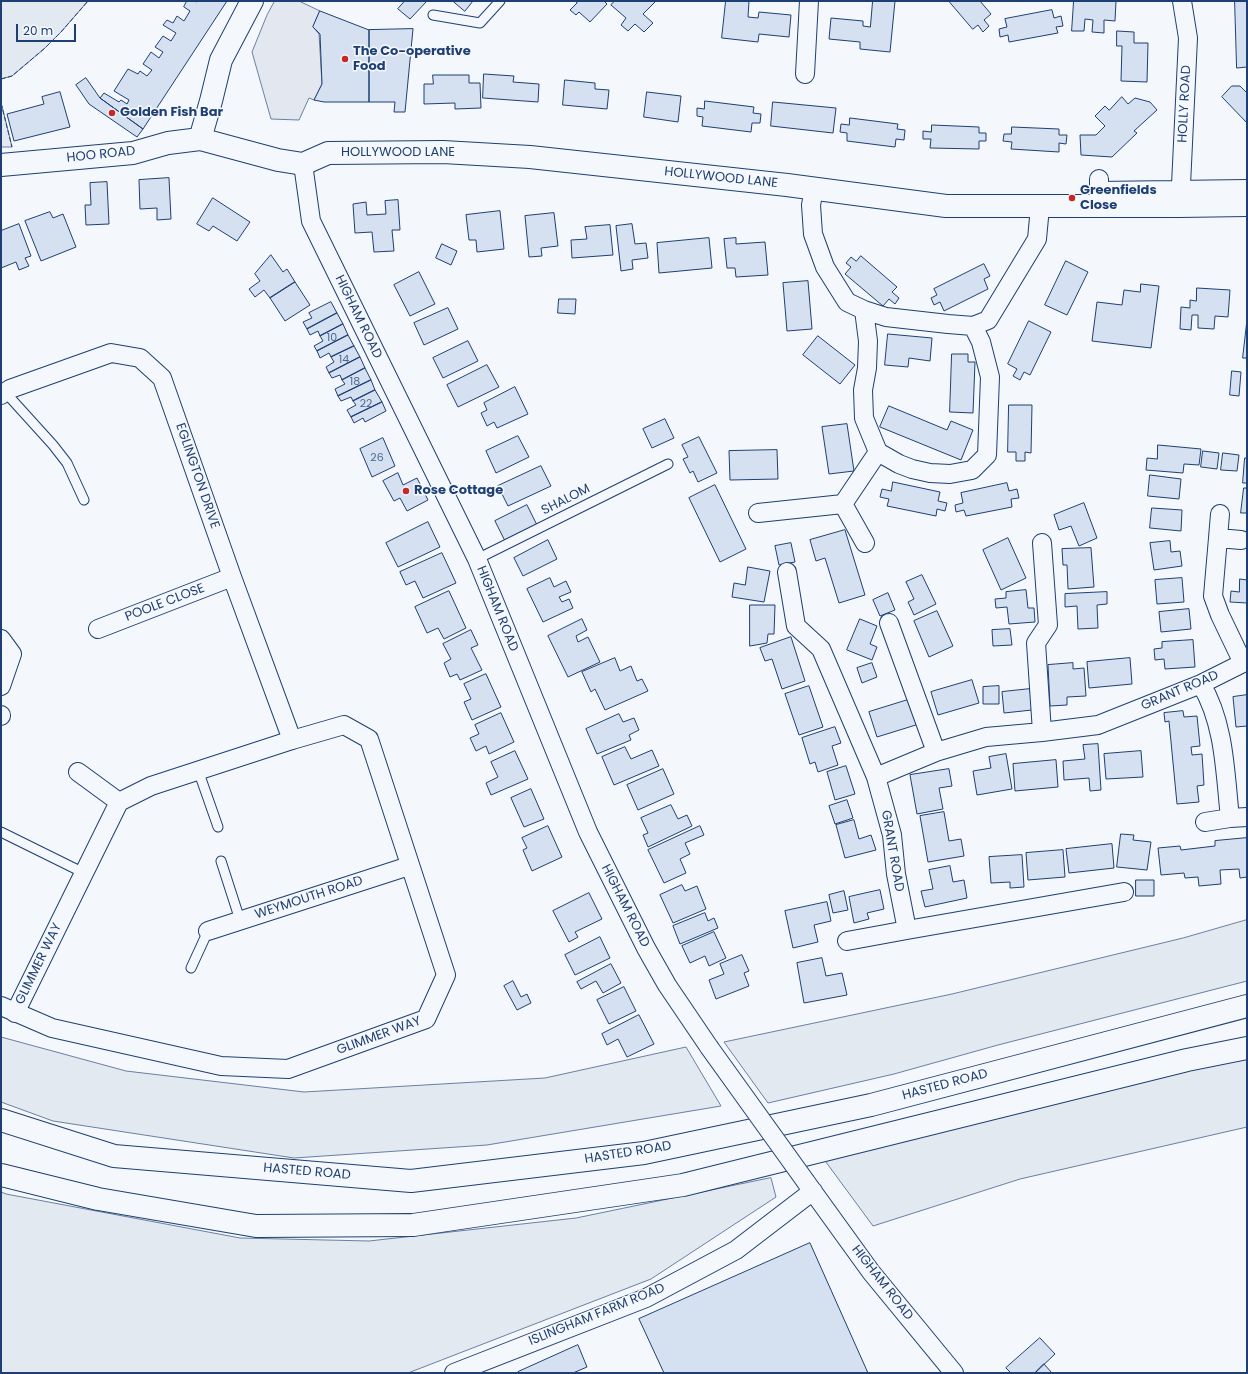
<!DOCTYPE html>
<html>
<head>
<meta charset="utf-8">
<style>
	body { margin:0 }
	#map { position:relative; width:1248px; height:1374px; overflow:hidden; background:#f4f7fb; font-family:Poppins,sans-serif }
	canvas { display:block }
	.frame { position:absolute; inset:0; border:2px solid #1d3f73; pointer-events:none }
	.scale { position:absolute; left:16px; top:24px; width:60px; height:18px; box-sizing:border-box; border:2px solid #1d3f73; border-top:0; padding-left:5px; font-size:12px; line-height:14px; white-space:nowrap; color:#1d3f73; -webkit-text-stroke:3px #f4f7fb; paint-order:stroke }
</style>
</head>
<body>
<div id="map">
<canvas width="1248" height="1374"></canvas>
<div class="frame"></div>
<div class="scale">20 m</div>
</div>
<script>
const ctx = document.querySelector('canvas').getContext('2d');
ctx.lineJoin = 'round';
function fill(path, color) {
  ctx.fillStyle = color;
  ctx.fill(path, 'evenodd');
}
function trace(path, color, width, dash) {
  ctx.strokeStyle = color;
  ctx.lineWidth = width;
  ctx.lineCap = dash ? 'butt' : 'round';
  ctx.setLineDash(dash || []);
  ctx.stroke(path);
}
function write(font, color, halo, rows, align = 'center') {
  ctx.font = font + ' Poppins,sans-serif';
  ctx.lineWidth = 3;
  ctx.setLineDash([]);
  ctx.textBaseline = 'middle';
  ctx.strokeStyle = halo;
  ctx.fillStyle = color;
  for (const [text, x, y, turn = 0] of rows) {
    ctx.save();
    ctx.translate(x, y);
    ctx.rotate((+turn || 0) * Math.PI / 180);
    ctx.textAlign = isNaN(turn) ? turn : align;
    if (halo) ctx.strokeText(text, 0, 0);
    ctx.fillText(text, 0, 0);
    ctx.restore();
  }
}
const green = new Path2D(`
	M1,1H88L61,32L45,48L12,76L1,79Z
	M1,103L2,106L12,147H1Z
	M1247,920V981L998,1045L894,1074L768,1103L724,1042L952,994L1183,938Z
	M1,1037L126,1071L304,1092L545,1078L686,1047L721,1106L487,1145L294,1158L53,1121L1,1102Z
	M1247,1056V1127L1020,1179L873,1226L823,1158Z
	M771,1178L776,1197L651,1279L408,1373H1V1192L6,1194L240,1238L369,1241L576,1218Z`);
const parking = new Path2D(`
	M275,1H299L320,11L313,27L319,34L322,84L314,100L309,98L299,120L271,119L252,52L267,15Z`);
const building = new Path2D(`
	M187,1H195L197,2L198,1H227L143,129L100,98L104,93L119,102L121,100L127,104L129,100L114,91L128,69L138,74L140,71L147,76L152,70L143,64L151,52L159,58L163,52L155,47L163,36L171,41L176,33L163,25L167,20L173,23L177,16L184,21L190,11L184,7Z
	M405,1H427L410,19L398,9Z
	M453,1H473L465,11Z
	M575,1H604L607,4L590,22L579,12L576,15L570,10L577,3Z
	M615,1H656L643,14L653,23L644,32L635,24L628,31L621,25L626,18L611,5Z
	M726,1H749L748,17L758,18L759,12L791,15L789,37L759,34L758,42L722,38Z
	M873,1H895L890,52L860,49V42L829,39L831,18L863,21V26L870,27Z
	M949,1H980L991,14L984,20L989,26L983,32L978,25L973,29Z
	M1074,1H1116L1115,21L1104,20V33L1092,32L1093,20L1085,19L1084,31H1072Z
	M1235,1H1247V67L1237,68Z
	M1052,10L1054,18L1061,16L1063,26L1056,27L1058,33L1009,42L1008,35L1000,37L999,29L1007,27L1005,19Z
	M320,11L369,30V102H324L314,100L322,84L320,34L313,27Z
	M413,29L405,112H394L395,102H369V30Z
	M1117,31L1134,32V43H1148L1147,82L1121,81L1122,46H1117Z
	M484,74L514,76L513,82L539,84L538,102L483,98Z
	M433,75H469V83H480L481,108L455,109V103L424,104V84H433Z
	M86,78L100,98L143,129L137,137L89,104L76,85Z
	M565,80L595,83V89L609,90L607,109L563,105Z
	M1232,86H1240L1247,93V123L1222,97Z
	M60,92L70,127L14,141L7,114L44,104L42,97Z
	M647,92L681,96L678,122L644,117Z
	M1122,97L1128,104L1135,98L1150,102L1157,110L1134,131L1137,133L1112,157L1081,155L1080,135H1096L1105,126L1095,116L1105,106L1109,110Z
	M705,101L754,107L753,113L761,114L760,123H752L751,132L702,126L703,117L697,116V108L704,109Z
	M773,102L836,108L833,133L771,126Z
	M850,118L898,124L897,129L905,130L904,140L896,139L895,147L847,141V133L840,132L841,124L849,125Z
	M932,125L979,127V133H986V141H979V149L930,148L931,139H923V131L931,132Z
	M1012,127L1059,129V135H1067L1066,144L1059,143V152L1011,149L1012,142L1003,141L1004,134H1011Z
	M169,178L171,219L157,220V208L140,209L139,180Z
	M107,182L109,224L86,225L85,205H91L90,183Z
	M213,198L250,222L237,241L213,226L209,231L197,224Z
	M398,200L400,230H392L394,251L374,252L372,232L355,233L353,204L366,202L367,215L386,214L385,201Z
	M500,211L504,249L477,252L476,240H469L466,215Z
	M50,212L53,218L63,214L76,247L41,261L25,221Z
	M554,213L558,246L541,248L542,256L529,257L525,216Z
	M19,224L31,256L25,258L29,266L19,270L16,262L1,268V231Z
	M632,224L635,244L646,243L648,258L632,260L633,269L621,271L616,226Z
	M610,225L613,255L572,258L571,240L587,239L585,227Z
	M709,238L712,268L659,273L657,243Z
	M736,238V244L765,242L768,275L736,277L735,268H727L724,239Z
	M442,244L457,251L451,265L436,258Z
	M271,255L283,272L287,269L295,282L270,298L264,290L255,297L249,289L260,281L255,274Z
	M861,256L897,287L892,292L899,298L895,304L889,299L883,306L845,274L851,267L846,263L851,257L856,261Z
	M1066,261L1088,272L1067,315L1045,305Z
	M984,264L990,276L984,279L988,289L944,311L940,302L934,305L931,298L937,295L934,289Z
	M419,272L435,304L410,316L394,285Z
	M808,281L812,329L787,331L783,283Z
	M295,282L310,305L285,321L270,298Z
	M1141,284L1159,286L1151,348L1092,341L1097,302L1122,305L1124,290L1140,292Z
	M1197,288L1230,290L1228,317L1215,316L1214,329L1198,328V315H1192L1191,330L1180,329L1181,307L1190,308V300L1196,301Z
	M559,299H576L575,314L558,313Z
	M331,302L337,313L307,329L303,322L312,318L309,313Z
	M448,308L458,329L424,345L414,323Z
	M337,313L343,324L320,336L318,331L310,335L307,329Z
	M1247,320V358H1243Z
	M1029,321L1051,332L1030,375L1024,372L1020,380L1013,376L1017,369L1008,364Z
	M343,324L348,335L317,351L314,346L323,341L320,336Z
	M888,334L932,338L930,361L909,358L908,367L885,365Z
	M348,335L354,346L331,357L329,353L320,358L317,351Z
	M818,336L855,365L840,384L803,355Z
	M468,341L478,361L443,378L433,358Z
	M354,346L360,357L329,373L326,367L334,362L331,357Z
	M952,354H968V362H975L973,413L950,412Z
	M360,357L365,368L342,380L340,375L332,378L329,373Z
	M487,365L499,387L458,407L447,385Z
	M365,368L371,380L338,396L335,389L345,384L342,380Z
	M1232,371L1241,372L1239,396L1230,395Z
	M371,380L375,390L353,401L351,397L341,401L338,396Z
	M515,387L528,414L497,428L494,422L487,426L481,413L487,410L484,403Z
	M375,390L382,402L351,417L347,410L356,405L353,401Z
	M382,402L386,411L365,422L363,418L354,423L351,417Z
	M1009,405H1032L1031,453L1025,452V461H1016V452H1008Z
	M889,406L947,430L951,421L973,430L961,460L880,427Z
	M665,419L674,438L652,448L643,429Z
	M847,424L854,471L829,474L822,427Z
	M518,436L529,457L496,473L486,451Z
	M699,437L717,473L698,482L693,471L690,473L683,459L688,457L682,445Z
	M383,438L395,466L372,477L360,449Z
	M1158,445L1201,449L1199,465L1184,464L1183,473L1146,470L1147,458L1157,459Z
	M777,450L778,479L730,480L729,451Z
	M1203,451L1219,453L1217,469L1201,467Z
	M1223,453L1239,455L1237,471L1221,470Z
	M1245,458H1247V483H1243Z
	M541,466L551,486L508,506L498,486Z
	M398,473L403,485L417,478L428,500L407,511L400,498L394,501L383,481Z
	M1150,475L1181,479L1179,499L1148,496Z
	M893,482L940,492L938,501L947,503L945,511L937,509L936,516L887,506L889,499L880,497L882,489L891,491Z
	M1007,483L1009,491L1017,489L1019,498L1011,499L1012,507L966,516L964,510L956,512L955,505L963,503L961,493Z
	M715,485L746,549L720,562L689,498Z
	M1244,488H1247V513H1241Z
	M1084,503L1097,538L1079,546L1071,526L1059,530L1054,515Z
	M527,505L538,527L506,543L495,521Z
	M1152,508L1182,510L1181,531L1150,528Z
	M428,522L440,547L398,567L386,543Z
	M845,530L865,595L839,603L825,558L816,561L810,540Z
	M1008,538L1026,578L1001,590L983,550Z
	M548,540L557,559L523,576L514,558Z
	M1170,541L1171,552L1180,551L1182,566L1154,570L1150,543Z
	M791,543L795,562L779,565L775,546Z
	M1091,548L1094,587L1068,589L1067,565H1063L1062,549Z
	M442,553L456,583L423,598L415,581L406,585L400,572Z
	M748,567L770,571L764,602L732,597L734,583L745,585Z
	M922,575L936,604L914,615L908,602L914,599L906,582Z
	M550,578L554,587L566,581L571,592L559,597L562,602L569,599L573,608L543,622L527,589Z
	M1182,578L1184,602L1157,604L1155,580Z
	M1240,579L1247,580V603L1230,602L1231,591L1239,592Z
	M1026,590L1028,608H1034L1035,622L1009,624L1007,607L996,608L995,599L1006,598V592Z
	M449,591L466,628L444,639L438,628L427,633L415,607Z
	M1107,592V604L1097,605L1098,628L1078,629L1077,606L1065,607V594Z
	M888,593L895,610L880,616L873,600Z
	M750,605H775L774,634H768L767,643L750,646Z
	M1189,609L1191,629L1161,632L1159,612Z
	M937,611L953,646L929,657L914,621Z
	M582,619L587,630L576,636L578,642L588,637L600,662L568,677L548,636Z
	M860,619L877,626L870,644L877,647L872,660L847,650Z
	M1010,629L1012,645L993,646L992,630Z
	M471,630L478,645L471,648L482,670L460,680L457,674L450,677L444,663L451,659L443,644Z
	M791,637L805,681L782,689L772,659L765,661L760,648Z
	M1193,640L1195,667L1165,669L1164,659L1155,660L1154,649L1162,648V642Z
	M615,658L620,671L631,666L637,681L642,679L648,691L605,710L595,689L591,692L582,672Z
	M1130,658L1132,684L1089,688L1087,662Z
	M872,663L877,677L862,683L857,668Z
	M1073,663V669L1084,668L1086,696L1067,697V705L1050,706L1048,665Z
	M486,674L501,707L472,720L464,702L471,699L464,684Z
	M972,680L979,703L938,715L931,692Z
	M809,686L823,727L799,735L785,694Z
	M999,686V704H983V687Z
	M1030,689L1032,710L1004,713L1002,692Z
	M1247,695V726L1236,727L1233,697Z
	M911,699L919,724L877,737L869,712Z
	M1183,711L1184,717L1197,716L1200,746L1191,747L1192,755L1202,754L1204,785L1197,786L1199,802L1177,804L1169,721L1165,722L1164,713Z
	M501,713L514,742L489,754L486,746L476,751L470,738L479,734L475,725Z
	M619,714L623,722L634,718L639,730L629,735L631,740L597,754L586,729Z
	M835,727L841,743L832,746L838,765L818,772L815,762L810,764L802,738Z
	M1098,744L1101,790L1090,791L1089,778L1064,780L1063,761L1085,759L1083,745Z
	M625,747L631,759L652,750L659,766L614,785L602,757Z
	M515,751L528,779L491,795L486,783L498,777L491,762Z
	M1141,751L1143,777L1106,779L1104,754Z
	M1006,754L1012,789L977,795L973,771L991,768L989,757Z
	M1056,760L1058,787L1015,791L1013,764Z
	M846,766L855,794L835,800L827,772Z
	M663,769L674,794L638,810L627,785Z
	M949,769L952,786L939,788L943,809L917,814L910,775Z
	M531,789L544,819L524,827L511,798Z
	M847,800L853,818L835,824L829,806Z
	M671,805L678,819L687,815L692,826L648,847L643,835L648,833L641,818Z
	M944,812L949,841L961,839L964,856L928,862L920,816Z
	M854,820L859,839L871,835L876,850L845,858L836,825Z
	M548,826L562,857L532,871L523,850L527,848L522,838Z
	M700,826L704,835L685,843L690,854L680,859L686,873L664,883L648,850Z
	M1121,834L1134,835L1133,840L1151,842L1147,870L1117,867Z
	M1247,838V877L1240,878L1239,869L1220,870L1221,884L1199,886L1198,877L1185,878L1184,873L1161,875L1158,848L1180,846L1181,850L1215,846V841Z
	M1112,844L1114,868L1069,873L1066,849Z
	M1063,850L1065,877L1028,880L1026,853Z
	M1022,855L1024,887L1010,888V882L991,883L989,857Z
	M950,866L953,882L964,880L967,898L925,907L921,891L933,889L929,870Z
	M1136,880H1154V896H1136Z
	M682,885L685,891L697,886L706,909L673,923L660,895Z
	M880,890L884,909L867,913L869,919L854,923L849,897Z
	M844,891L848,910L833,913L829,895Z
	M589,893L602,919L575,932L578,937L569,942L553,911Z
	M827,902L831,921L814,925L818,942L793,948L785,911Z
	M705,913L708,921L714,918L718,928L680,944L673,926Z
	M714,932L726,958L709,966L705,956L690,963L682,946Z
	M600,937L610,958L575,975L565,955Z
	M742,955L749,971L744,973L749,986L716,999L709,980L724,974L720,964Z
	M822,958L826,976L842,973L847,995L804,1003L797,963Z
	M611,964L621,983L603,993L596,981L581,989L577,982Z
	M513,981L521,997L527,994L531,1003L517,1010L504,986Z
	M624,987L636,1011L609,1024L597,1000Z
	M639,1015L654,1044L627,1057L618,1039L607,1045L602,1034Z
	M810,1243L868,1373H664L639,1319Z
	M1040,1338L1055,1354L1035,1373H1011L1006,1368Z
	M578,1345L587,1367L573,1373H518V1372Z
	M1044,1364L1052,1373H1035Z`);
const lane = new Path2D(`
	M433,15L480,23L500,1
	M5,392L53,445L67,463L84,500
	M477,559L668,464
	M198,770L218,827
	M1,832L84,873
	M221,861L240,920
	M191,968L208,931`);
const street = new Path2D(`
	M805,74L809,1
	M303,164L311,221L477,559L588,832L646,948L667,985L709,1047
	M1099,179V191L1247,189
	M814,189L811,205L813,234L825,267L847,302L864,310L868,341L867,368L863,390L864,418L878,452L899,464L912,469L930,473L950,474L972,470L987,455L990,377L981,342L973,326L988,320L1037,239L1040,207
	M1180,206L1188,38L1182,1
	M864,310L886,317L948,324L973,326
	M1,395L10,389L111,353L140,358L162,378L232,577L292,740
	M843,504L865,543
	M758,513L843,504L878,452
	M1218,538L1220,514
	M1241,540L1218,538L1213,596L1220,615L1243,663
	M787,572L796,626L821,649L876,777
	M889,623L936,752
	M98,629L232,577
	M1,639L12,654L1,686
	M1201,684C1225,724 1225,773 1230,818L1205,822
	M1,715V716
	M1042,732L1036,643L1048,625L1042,543
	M1230,818L1247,817
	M907,930L1124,892
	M208,931L409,866
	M847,941L907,930L896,874L892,835L876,777L936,752L986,737L1042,732L1098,725L1201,684L1247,661
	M1,1006L52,1028L221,1066L288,1069L426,1019L446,975L369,739L344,725L292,740L151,786L119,802
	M15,1013L119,802L78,772
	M806,1182L871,1272L954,1373
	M454,1373L646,1298L736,1250L813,1191`);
const secondary = new Path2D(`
	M200,139L211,101L221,60L252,1
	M1,165L133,153L168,143L200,139L278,160L303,164L328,153L443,152L530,157L787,185L946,206H1180L1247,205`);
const primary = new Path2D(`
	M1,1120L114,1156L411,1181L644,1153L871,1105L1247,1006
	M1,1175L98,1199L256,1226L413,1225L683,1185L1187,1060L1247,1048`);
const streetBridge = new Path2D(`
	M709,1047L806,1182`);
const fence = new Path2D(`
	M1,79L12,76L45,48L61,32L88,1
	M1,103L12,147`);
const markers = [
	[345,59,4,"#c62828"],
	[112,113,4,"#c62828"],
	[1072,198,4,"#c62828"],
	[406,491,4,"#c62828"]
];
const numberNames = [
	["10",332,338],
	["14",344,360],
	["18",355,382],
	["22",366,404],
	["26",377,458]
];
const poiNames = [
	["The Co-operative",353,52],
	["Food",353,67],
	["Golden Fish Bar",120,113],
	["Greenfields",1080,191],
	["Close",1080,206],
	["Rose Cottage",414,491]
];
const streetNames = [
	["HOLLY ROAD",1185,104,-87],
	["HOLLYWOOD LANE",398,153],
	["HOO ROAD",101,155,-6],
	["HOLLYWOOD LANE",721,178,6],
	["HIGHAM ROAD",358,317,64],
	["EGLINGTON DRIVE",197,476,71],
	["SHALOM",566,500,-27],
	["POOLE CLOSE",165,603,-21],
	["HIGHAM ROAD",497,609,68],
	["GRANT ROAD",1180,691,-23],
	["GRANT ROAD",892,851,80],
	["WEYMOUTH ROAD",309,898,-18],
	["HIGHAM ROAD",625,906,63],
	["GLIMMER WAY",39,964,-64],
	["GLIMMER WAY",379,1036,-20],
	["HASTED ROAD",945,1085,-15],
	["HASTED ROAD",628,1153,-9],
	["HASTED ROAD",307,1172,5],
	["HIGHAM ROAD",882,1283,52],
	["ISLINGHAM FARM ROAD",597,1315,-22]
];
fill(green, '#e3e9f0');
trace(green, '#687fa3', 1);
fill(parking, '#e3e8f0');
trace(parking, '#687fa3', 1);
fill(building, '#d5e0f0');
trace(building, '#1d3f73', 1);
trace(lane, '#1d3f73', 11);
trace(street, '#1d3f73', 20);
trace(secondary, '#1d3f73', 24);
trace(primary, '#1d3f73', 24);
trace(lane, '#f4f7fb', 9);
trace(street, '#f4f7fb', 18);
trace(secondary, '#f4f7fb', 22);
trace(primary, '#f4f7fb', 22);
trace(streetBridge, '#1d3f73', 20, []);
trace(streetBridge, '#f4f7fb', 18);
trace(fence, '#1d3f73', 1, [5, 2]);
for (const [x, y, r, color] of markers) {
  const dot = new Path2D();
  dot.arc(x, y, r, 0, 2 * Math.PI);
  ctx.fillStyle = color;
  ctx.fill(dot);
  trace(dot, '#f4f7fb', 1.5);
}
write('11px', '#4b6792', null, numberNames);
write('bold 13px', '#1d3f73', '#f4f7fb', poiNames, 'left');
write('13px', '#1d3f73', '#f4f7fb', streetNames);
</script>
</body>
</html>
